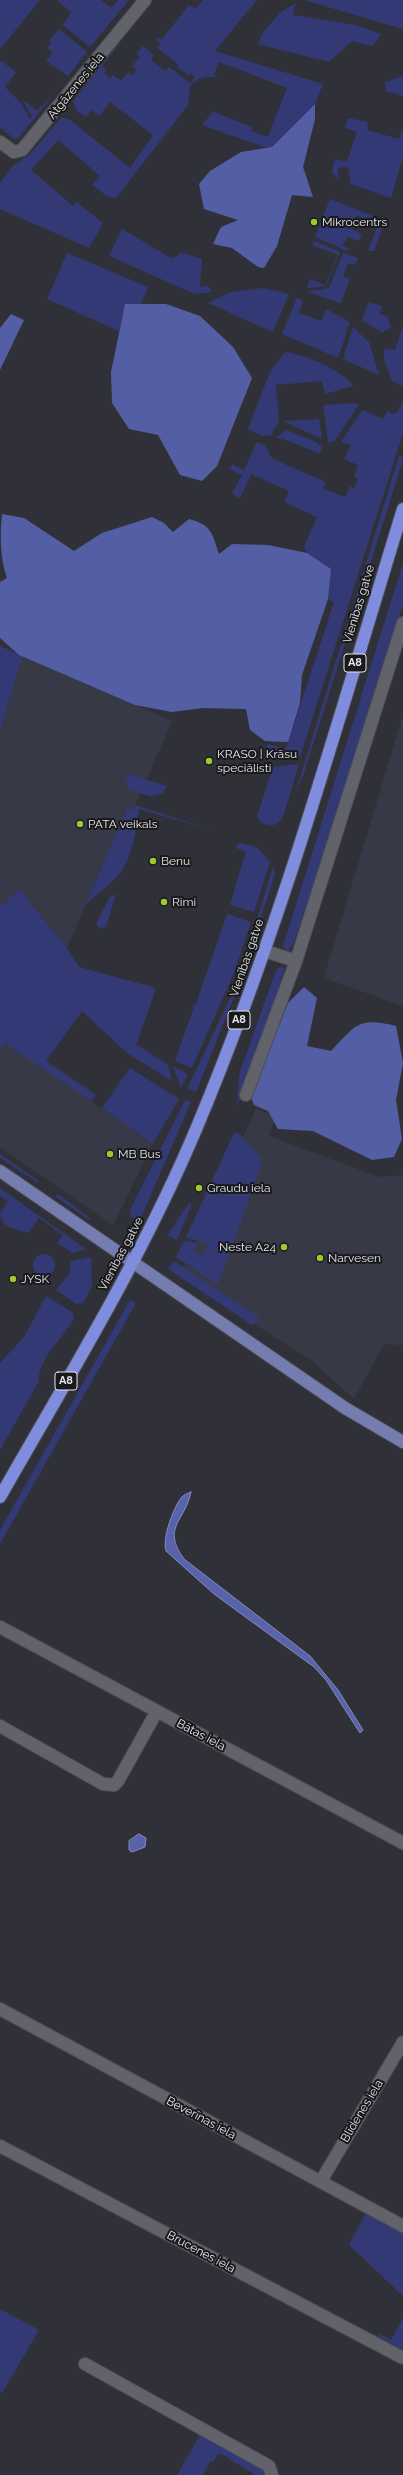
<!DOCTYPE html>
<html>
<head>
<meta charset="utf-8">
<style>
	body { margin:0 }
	canvas { display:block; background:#303138 }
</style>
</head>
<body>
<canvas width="403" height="2475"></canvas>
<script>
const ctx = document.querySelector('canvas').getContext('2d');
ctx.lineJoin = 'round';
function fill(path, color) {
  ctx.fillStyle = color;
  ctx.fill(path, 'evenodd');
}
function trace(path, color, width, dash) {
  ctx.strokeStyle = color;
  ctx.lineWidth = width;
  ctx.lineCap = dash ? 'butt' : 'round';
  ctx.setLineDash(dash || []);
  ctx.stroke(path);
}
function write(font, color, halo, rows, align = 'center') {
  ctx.font = font + ' Raleway,sans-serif';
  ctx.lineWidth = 4;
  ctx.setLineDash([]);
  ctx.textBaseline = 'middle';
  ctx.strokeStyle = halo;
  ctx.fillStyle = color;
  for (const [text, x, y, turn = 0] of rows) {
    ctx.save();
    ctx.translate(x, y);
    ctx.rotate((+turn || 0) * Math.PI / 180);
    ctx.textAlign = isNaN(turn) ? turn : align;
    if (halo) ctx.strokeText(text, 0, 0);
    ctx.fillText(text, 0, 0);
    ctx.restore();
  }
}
const built = new Path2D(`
	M0,646L172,721L135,805L132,810L127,808L67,948L19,889L0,907Z
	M403,715V1006L324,978Z
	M5,1042L153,1144L113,1225L0,1147V1050Z
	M256,1109L275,1116L269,1136L379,1177L403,1175V1345L384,1344L354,1399L311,1360L180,1277Z`);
const green = new Path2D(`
	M0,0H40L0,49Z
	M57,0H101L111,8L118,0H129L90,47L63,25L71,12Z
	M203,0H257L215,51L323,84L315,104L272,147L267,148L202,125L215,109L214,112L252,127L251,131L268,137L287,88L219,62L214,75L219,78C208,76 199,76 190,86L188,105L116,198L108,197L92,185L100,176L58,140L31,170L73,206L77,202L103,223L89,248L0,209V183L13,166L29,155L62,117L70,120L130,168L153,135L110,102L99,116L92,110L86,117L77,111L73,101L119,43L120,44L102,66L107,69L104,73L110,78L113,75L121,81L128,72L132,75L137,69L132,66L140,57L136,54L143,46L154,55L151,60L165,71L169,67L190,83L195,77L191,73L189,76L177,67L178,64L157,48L161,43L156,40L158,37L162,39L189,5L195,9Z
	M304,0H403V29Z
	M296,3L293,15L355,25L381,34L373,46L352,41L329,62L258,44L263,32L281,12Z
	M59,29L87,52L68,76L46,61L53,53L47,48L51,43L49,41Z
	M0,60L16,72L5,87L20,102L30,119L32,117L22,99L37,111L55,93L19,137L14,139L0,127Z
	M403,76V96L386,91L385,82Z
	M348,118L368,122L367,130L399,139L401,131L403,132V156L391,198L351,184L348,167L338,168V179L332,172L335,159L347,162L357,132L345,128Z
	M330,199L385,221L374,251H368L378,224L356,215L351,229L362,234L359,241L347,237L343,246L349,248L347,251L315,237Z
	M122,229L171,258L178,256L180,252L202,259L200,287L208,286L212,292L195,294L109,256Z
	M314,241L340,252L326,286L307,288L310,279L325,285L338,255L312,245Z
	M67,253L148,287L141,304L125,305L119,331L47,299Z
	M343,253L358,258L355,265L348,263L343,277L350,279L341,303L308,292L329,288Z
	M263,288L289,294L273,332L208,303L231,292Z
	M297,298L303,301L299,313L321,321L326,309L350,322L338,358L282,334Z
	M369,302L382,306L380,314L388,317L391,327L382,333L362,320Z
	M403,326V386L392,381L384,360V349L395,350Z
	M353,327L369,342L379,375L343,359Z
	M285,352C301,353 345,371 353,386L325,394L322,381L276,385L279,422L271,435L262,436L248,429L270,372Z
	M403,400V433L300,757L274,760L264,758L268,744L286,749L334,602L328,599L331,570L307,553L304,547L317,517L284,502L289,491L251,474L240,498L232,494L242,475L230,469L232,464L244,470L257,442L265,445L271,457L275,460L326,482L323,488L345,497L350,486L354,488L358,479L354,477L358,465L344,459L351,445L341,442L362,410L383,419L387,411L392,414L398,412Z
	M357,403L358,406L334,442H328L323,405Z
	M319,419L322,439L283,421Z
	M286,430L314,441L322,447L320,454L284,439L276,438Z
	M399,456L403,457V460L303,776L296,791Z
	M403,563V604L333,827L294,942L288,952L283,946Z
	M0,646L22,656L0,731Z
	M299,764L283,817C277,827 269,827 260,822L257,817L273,767Z
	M128,774L167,786L163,793L150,796L128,789L126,783Z
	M135,805L215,831L139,809C136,830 133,854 121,872C112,884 97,894 86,904L127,808L132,810Z
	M240,843L257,847L270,862L254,912L230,905L246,851L235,848Z
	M273,866L275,873L273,881L238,987L196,1092L187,1089L232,994L252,937Z
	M19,889L67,948L79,967L156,988L137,1043H134L168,1065L172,1081L127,1053L82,1011L46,1061L96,1095L91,1101L5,1043L0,1050V907Z
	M116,894L106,927L99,929L96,923L110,897Z
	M227,914L251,922L234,973L192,1068L175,1061L194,1007L193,1004H196Z
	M285,967L256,1060L237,1105L239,1075L275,973L278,968Z
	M173,1066L188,1074L181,1088Z
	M130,1068L179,1099L153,1144L102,1108Z
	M185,1100L191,1102L139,1222L131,1217L130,1210Z
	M234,1133L240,1134L261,1158L260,1169L218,1285L176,1257L183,1242L189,1241L197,1244L193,1252L203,1256L208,1244L186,1237Z
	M0,1154L39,1181L38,1183L0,1158Z
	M0,1188L86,1249L73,1253L57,1243L63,1235L39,1218L28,1233C18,1230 1,1228 0,1214L8,1201L0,1196Z
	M58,1194L90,1218L89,1220L56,1197Z
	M189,1203L192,1204L177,1240L167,1236Z
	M33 1265a11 11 0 1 1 22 0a11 11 0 1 1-22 0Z
	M91,1257L92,1286L83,1303L76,1304L56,1290L69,1274L71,1261Z
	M174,1261L260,1318L252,1325L168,1269Z
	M46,1296L72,1312L74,1318C64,1338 37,1359 39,1381L0,1450V1363L24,1337Z
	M130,1300L136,1303L0,1544V1530Z
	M366,2213L403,2233V2296L349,2245Z
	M0,2309L39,2330L2,2393L0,2391Z
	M403,2318V2350L380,2337L378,2333L391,2340Z
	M201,2433L263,2467L266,2475H253V2473L227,2458L226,2456L218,2454L213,2462L210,2461L203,2475H177Z`);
const forest = new Path2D(`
	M315,104V119L303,167L313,197L292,195L277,246L264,268L258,267L232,248L213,244L221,227L238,220L204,209L199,184L210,171L241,152L272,147Z
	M125,304H166L200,316L233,347L252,378L217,466L202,481L180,475L158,435L129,429L112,403L111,372Z
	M11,314L24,320L0,370V328Z
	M2,514L24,518L74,551L102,533L152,517L164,523L173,532L189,519C212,525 212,533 219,554L232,544L268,545L307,553L331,569L328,599L302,675L300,703L288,742L265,741L250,730L246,709L203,708L172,712L135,705L19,655L0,638V582L7,578C0,559 0,534 2,514Z
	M304,987L317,998L307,1046L331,1051C357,1024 358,1017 396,1026L403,1063L396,1100L402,1139L394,1157L372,1160L313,1131L278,1129L268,1111L254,1105L251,1097L288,1003Z`);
const water = new Path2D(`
	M191,1492C185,1522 161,1527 184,1559L310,1656L338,1690L363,1730L360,1733L326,1680L314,1667L214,1594L166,1551C162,1538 173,1509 181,1498C183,1495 188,1493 191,1492Z
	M139,1834L146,1838L145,1847L132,1852L129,1850V1841Z`);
const minor = new Path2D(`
	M0,142L14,152L22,150L145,0
	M265,951L296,961
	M246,1095L296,961L403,623
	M0,1627L403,1843
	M0,1726L103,1784L114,1785L118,1781L157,1711
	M0,2009L403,2226
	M0,2146L403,2358
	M321,2181L403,2042
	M85,2364L269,2466L272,2475`);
const major = new Path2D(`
	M0,1171L345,1408L403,1442`);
const highway = new Path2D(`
	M0,1497C69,1376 143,1256 197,1127C281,927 339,717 403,509`);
const markers = [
	[314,222,4,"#9cca31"],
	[209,761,4,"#9cca31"],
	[80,824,4,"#9cca31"],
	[153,861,4,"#9cca31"],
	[164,902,4,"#9cca31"],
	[110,1154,4,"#9cca31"],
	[199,1188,4,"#9cca31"],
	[284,1247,4,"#9cca31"],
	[320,1258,4,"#9cca31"],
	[13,1279,4,"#9cca31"]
];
const shields = [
	[355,663,22],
	[239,1020,22],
	[66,1381,22]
];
const shieldNames = [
	["A8",355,663],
	["A8",239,1020],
	["A8",66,1381]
];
const streetNames = [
	["Atgāzenes iela",76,86,-51],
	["Vienības gatve",359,604,-73],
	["Vienības gatve",247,958,-71],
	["Vienības gatve",121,1254,-62],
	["Bātas iela",201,1735,28],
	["Blīdenes iela",362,2111,-59],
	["Beverīnas iela",201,2118,28],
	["Brucenes iela",201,2252,28]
];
const poiNames = [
	["Mikrocentrs",322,222],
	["KRASO | Krāsu",217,754],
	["speciālisti",217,768],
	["PATA veikals",88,824],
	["Benu",161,861],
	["Rimi",172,902],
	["MB Bus",118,1154],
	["Graudu iela",207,1188],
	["Neste A24",276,1247,"right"],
	["Narvesen",328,1258],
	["JYSK",21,1279]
];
fill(built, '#373a46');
fill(green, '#323974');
fill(forest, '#545ea5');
fill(water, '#5863aa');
trace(water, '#828abd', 1);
trace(minor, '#4d4e54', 14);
trace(major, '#4d4e54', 14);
trace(highway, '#4d4e54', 14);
trace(minor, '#62636a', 12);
trace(major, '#747cb0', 12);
trace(highway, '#808dde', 12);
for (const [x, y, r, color] of markers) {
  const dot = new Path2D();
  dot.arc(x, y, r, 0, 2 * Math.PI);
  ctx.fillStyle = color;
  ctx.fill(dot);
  trace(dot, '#19191c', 1.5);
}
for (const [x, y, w] of shields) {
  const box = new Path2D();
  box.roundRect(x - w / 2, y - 9, w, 18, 3);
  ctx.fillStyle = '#19191c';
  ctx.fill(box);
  trace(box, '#e5e6ea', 1);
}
write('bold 11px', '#e5e6ea', null, shieldNames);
write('12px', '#e5e6ea', '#19191c', streetNames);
write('12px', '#e5e6ea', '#19191c', poiNames, 'left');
</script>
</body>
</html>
